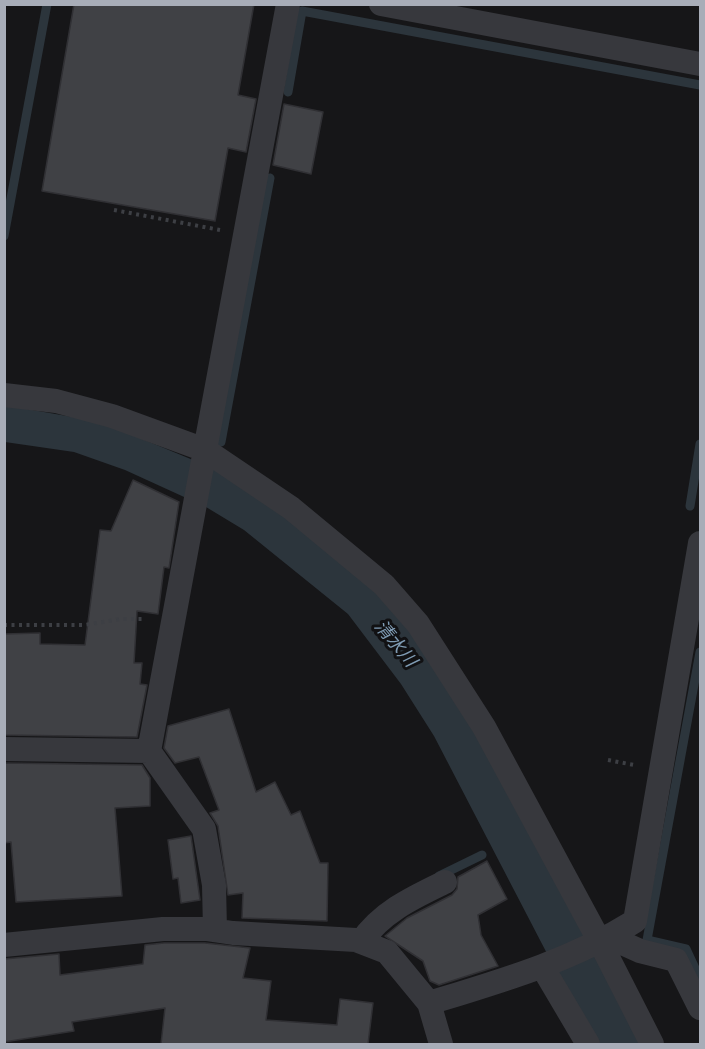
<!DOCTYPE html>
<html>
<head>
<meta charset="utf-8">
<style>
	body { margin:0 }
	#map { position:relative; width:705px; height:1049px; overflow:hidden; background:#161618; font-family:Manrope,sans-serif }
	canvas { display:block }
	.frame { position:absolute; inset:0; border:6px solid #a8adb8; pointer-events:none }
</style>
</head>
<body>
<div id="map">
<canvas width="705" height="1049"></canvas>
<div class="frame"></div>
</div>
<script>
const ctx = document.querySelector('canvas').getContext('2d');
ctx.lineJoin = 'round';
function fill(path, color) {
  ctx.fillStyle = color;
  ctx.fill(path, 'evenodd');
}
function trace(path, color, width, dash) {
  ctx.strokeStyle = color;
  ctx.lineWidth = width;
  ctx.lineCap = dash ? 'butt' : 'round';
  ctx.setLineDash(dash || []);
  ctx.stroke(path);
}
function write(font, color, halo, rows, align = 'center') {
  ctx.font = font + ' Manrope,"Noto Sans JP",sans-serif';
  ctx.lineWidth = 6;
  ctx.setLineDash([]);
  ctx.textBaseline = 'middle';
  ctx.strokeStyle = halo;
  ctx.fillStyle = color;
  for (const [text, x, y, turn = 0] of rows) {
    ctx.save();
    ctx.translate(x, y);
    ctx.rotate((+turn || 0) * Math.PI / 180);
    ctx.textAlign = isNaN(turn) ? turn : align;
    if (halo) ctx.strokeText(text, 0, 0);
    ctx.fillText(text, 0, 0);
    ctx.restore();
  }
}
const water = new Path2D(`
	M4,405L101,422L210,467L238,482L365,577L404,618L468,714L641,1044H594L434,736L401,684L348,614L244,530L206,507L125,470L74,452L5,442Z`);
const stream = new Path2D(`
	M288,92L302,11L700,85
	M4,236L47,4
	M221,442L270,178
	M690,506L700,444
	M700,652L647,940L686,949L700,979
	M439,876L482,855`);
const building = new Path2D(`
	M74,4H254L238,95L256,99L246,152L228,148L215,221L42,191Z
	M284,104L323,112L311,174L273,165Z
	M133,480L179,502L169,568L164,567L158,614L137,611L134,663H142L140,684L147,685L137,737L4,735V634L40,633V644L85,645L100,530L111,531Z
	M229,709L256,792L275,782L291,815L300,811L320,863H328L327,921L242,918L243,893L228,895L218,826L210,813L219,810L199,757L175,763L164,748L168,726Z
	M4,763L142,765L150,778V806L115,808L122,896L16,902L11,842L4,843Z
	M191,836L200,900L181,903L178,878L173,879L168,840Z
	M487,861L507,899L478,915L481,935L498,966L439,985L430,981L423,961L385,936L407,918L452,895L457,889L458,877Z
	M164,943H205L250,948L243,978L271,981L266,1020L337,1025L340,999L373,1003L368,1044H161L165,1008L72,1022L74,1031L4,1042V959L59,954L60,975L143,964L145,945Z`);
const path = new Path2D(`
	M114,210L220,230
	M4,625H84L121,619H146
	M608,760L634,765`);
const street = new Path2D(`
	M381,4L700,64
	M4,395L56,401L112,416L205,450L291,508L384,585L418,624L484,727L600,942L652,1044
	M4,749L149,751
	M215,930L214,885L204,829L149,751L288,4
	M609,937L640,951L676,960L700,1008
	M361,942C381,912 414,897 445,882
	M4,945L163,929H206L233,933L356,940L387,952L429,1003L441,1044
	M543,968L588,1044
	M429,1003C501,981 571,961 635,921L700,543`);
const waterNames = [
	["清水川",395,644,50]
];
fill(water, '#2c353c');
trace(stream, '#2c353c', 9);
fill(building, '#404145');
trace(building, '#303034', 1.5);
trace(path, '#3d3f44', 4, [3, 4.5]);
trace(street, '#37383d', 24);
write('italic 18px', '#7f9bb3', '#111113', waterNames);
</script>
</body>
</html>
